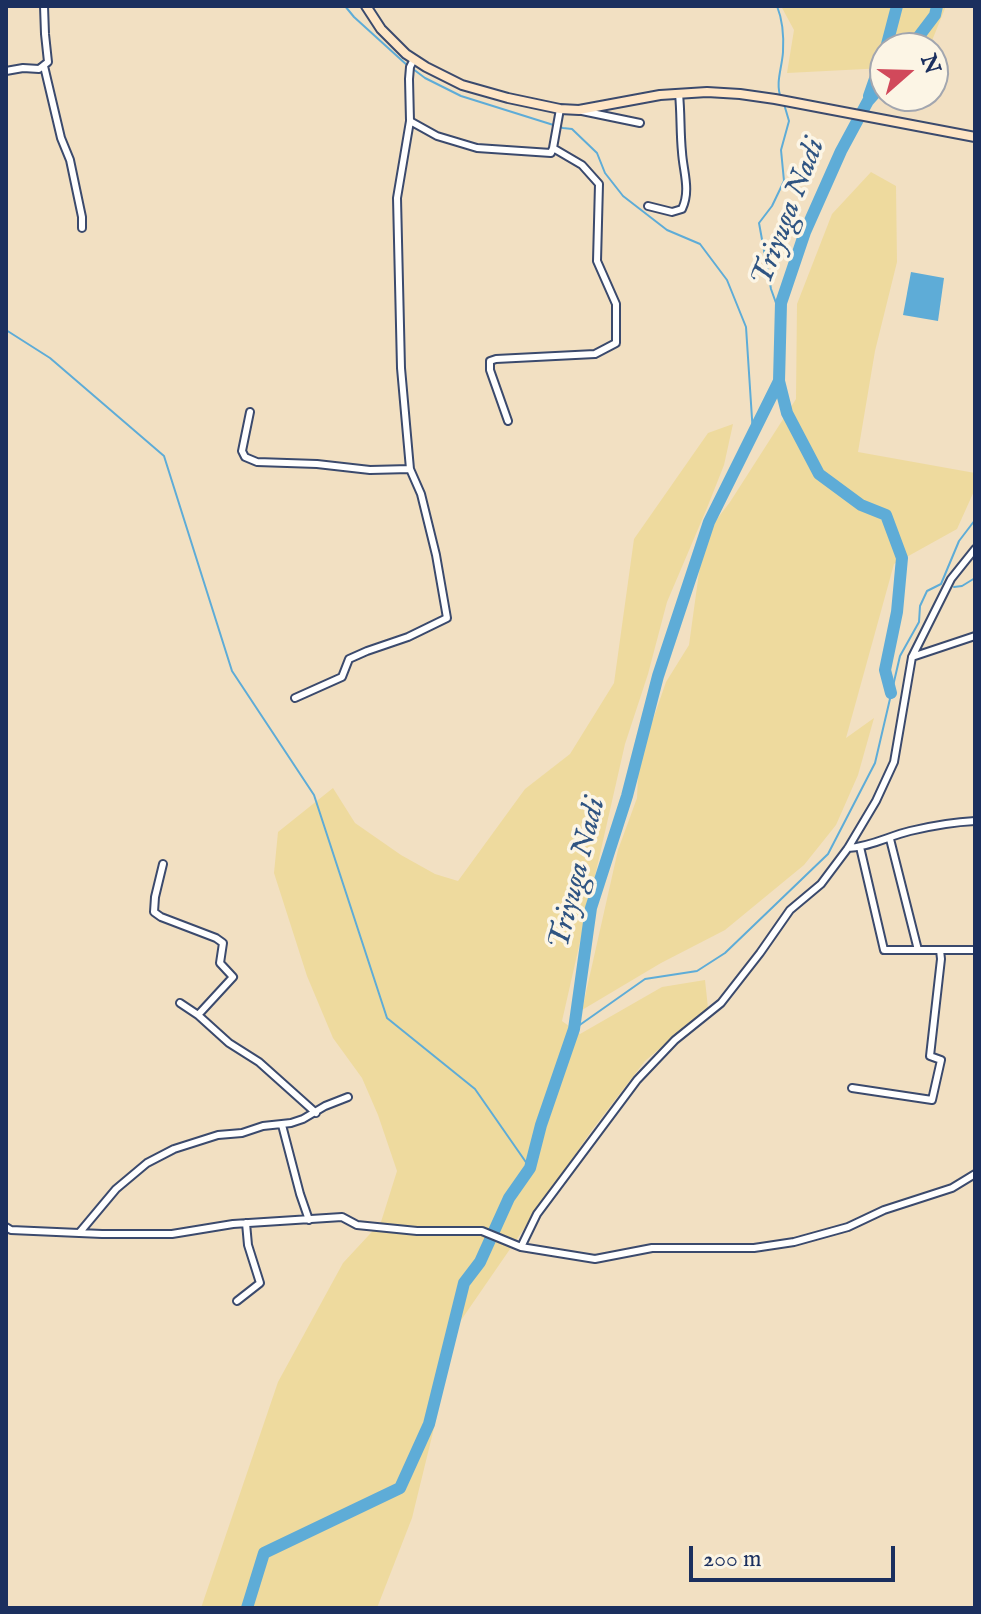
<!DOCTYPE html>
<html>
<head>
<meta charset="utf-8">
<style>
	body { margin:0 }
	#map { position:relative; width:981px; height:1614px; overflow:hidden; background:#f2e0c2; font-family:"IM FELL English",serif }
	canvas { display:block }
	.frame { position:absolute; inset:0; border:8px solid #1b2f5e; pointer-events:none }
	.north { position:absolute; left:869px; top:32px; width:80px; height:80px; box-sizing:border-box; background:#fcf5e5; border:2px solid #a2a6af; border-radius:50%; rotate:70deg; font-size:22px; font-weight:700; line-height:32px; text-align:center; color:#1b2f5e }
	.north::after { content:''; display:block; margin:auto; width:28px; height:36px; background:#d1495b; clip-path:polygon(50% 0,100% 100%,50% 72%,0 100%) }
	.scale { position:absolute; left:689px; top:1546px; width:206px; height:36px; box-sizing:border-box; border:4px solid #1b2f5e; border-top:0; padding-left:10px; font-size:24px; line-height:28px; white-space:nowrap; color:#1b2f5e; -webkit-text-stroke:6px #fcf5e5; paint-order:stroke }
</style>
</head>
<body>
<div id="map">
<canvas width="981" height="1614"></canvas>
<div class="frame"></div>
<div class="north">N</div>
<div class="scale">200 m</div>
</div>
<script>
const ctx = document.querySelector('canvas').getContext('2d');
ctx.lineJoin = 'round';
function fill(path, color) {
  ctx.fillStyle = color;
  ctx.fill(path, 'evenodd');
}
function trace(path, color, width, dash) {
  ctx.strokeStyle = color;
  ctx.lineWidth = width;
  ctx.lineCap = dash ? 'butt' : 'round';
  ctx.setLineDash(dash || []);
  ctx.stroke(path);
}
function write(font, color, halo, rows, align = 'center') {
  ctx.font = font + ' "IM FELL English",serif';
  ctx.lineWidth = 7;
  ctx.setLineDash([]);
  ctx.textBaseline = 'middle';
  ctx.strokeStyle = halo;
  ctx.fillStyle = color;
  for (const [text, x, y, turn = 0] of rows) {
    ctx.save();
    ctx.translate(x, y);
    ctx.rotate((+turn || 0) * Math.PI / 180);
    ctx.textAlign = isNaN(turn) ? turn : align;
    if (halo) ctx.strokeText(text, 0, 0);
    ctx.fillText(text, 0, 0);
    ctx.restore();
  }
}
const sand = new Path2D(`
	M781,6H946L929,48H885V68L787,73L794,30Z
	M871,172L896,186L897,262L875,351L858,452L975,473V489L957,529L894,564L846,738L874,718L858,775L836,825L804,865L725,930L661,963L582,1010L618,850L637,798L639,754L650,728L666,682L689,645L704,536L730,502L796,399L797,304L832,214Z
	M733,424L724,465L707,508L667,602L648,674L625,744L562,1021L580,1034L662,987L705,980L708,1008L645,1061L592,1130L446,1342L435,1424L412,1518L377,1608H201L278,1382L343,1263L381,1222L397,1171L378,1115L362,1078L333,1038L307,976L274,873L278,832L333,788L355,823L401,855L435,874L458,881L525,789L570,754L614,683L634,539L708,433Z`);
const water = new Path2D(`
	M911,272L944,278L938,321L903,315Z`);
const stream = new Path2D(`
	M345,6L354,17L408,66
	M777,6C783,21 784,35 783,52C782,68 775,83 781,98
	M413,69L425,78L461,96L563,128L572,129L597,153L605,173L623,196L667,230L700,244L727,280L746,327L753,434
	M781,317L771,289L759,223L772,206L784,181L781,150L789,121L784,104
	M6,330L50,358L164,456L232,671L314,795L387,1018L475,1089L530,1168
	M954,587L962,586L975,578
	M574,1029L645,979L697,971L725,953L828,854L875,763L900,656L919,622L920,606L927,591L941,584L959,541L975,520`);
const river = new Path2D(`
	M886,48L897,6
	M910,48L935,15L937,6
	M869,96L885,50
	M779,381L787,413L819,474L861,505L886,515L902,558L897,612L885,670L891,693
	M247,1608L264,1553L400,1488L429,1424L464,1283L480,1262L509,1198L530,1168L541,1125L574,1029L591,908L627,796L658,676L709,522L779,381L781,303L805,232L841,151L868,101L885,82`);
const minor = new Path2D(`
	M44,66L61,138L70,160L82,217V228
	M6,71L23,68L39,69L48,62L45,34L44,6
	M582,111L640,123
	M410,121L437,136L477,148L551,153L553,148
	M648,206L672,212L682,209C691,190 683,171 682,152C680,132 681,113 679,94
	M250,412L242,451L245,457L257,462L317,464L370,470L410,469
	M508,421L490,370V361L496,359L595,354L616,343V304L597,261L599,184L582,165L553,148L560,109
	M912,657L975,636
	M295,698L342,677L349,659L367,651L408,637L447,618L436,555L421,494L410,469L401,368L397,198L410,121L409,79L410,67L414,59
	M890,839L918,950
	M860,847L884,950H975
	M848,848C870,847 889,836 910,831C931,826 954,822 975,821
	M163,864L155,897L154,912L161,917L216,938L223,943L220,963L233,977L198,1015
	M180,1003L198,1015L229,1043L259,1062L316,1113
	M852,1088L932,1100L941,1060L930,1056L941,959L940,950
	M282,1125L300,1194L309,1220
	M6,1227L11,1230L102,1234H172L233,1224L342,1217L357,1225L417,1231H482L521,1247L595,1259L652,1248H754L794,1242L848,1227L884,1210L952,1188L975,1174
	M80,1232L116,1189L147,1163L174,1149L218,1135L242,1133L263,1126L291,1123L303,1119L325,1106L348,1097
	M521,1247L537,1214L637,1080L675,1040L721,1003L760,953L790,910L821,884L848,848L876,801L894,762L912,657L951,579L975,549
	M237,1301L260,1283L248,1245L246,1223`);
const secondary = new Path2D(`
	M366,6L381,29L406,54L426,67L462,85L508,98L560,109L579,110L660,95L707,92L740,94L775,99L975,137`);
const waterNames = [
	["Triyuga Nadi",790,213,-69],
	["Triyuga Nadi",579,874,-76]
];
fill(sand, '#eeda9e');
fill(water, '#5eacd7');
trace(stream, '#5eacd7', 2);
trace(river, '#5eacd7', 12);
trace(minor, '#3b4a6d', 10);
trace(secondary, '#3b4a6d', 12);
trace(minor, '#fff', 6);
trace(secondary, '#fee5c5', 8);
write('italic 30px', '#2f5482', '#fcf5e5', waterNames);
</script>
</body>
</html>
